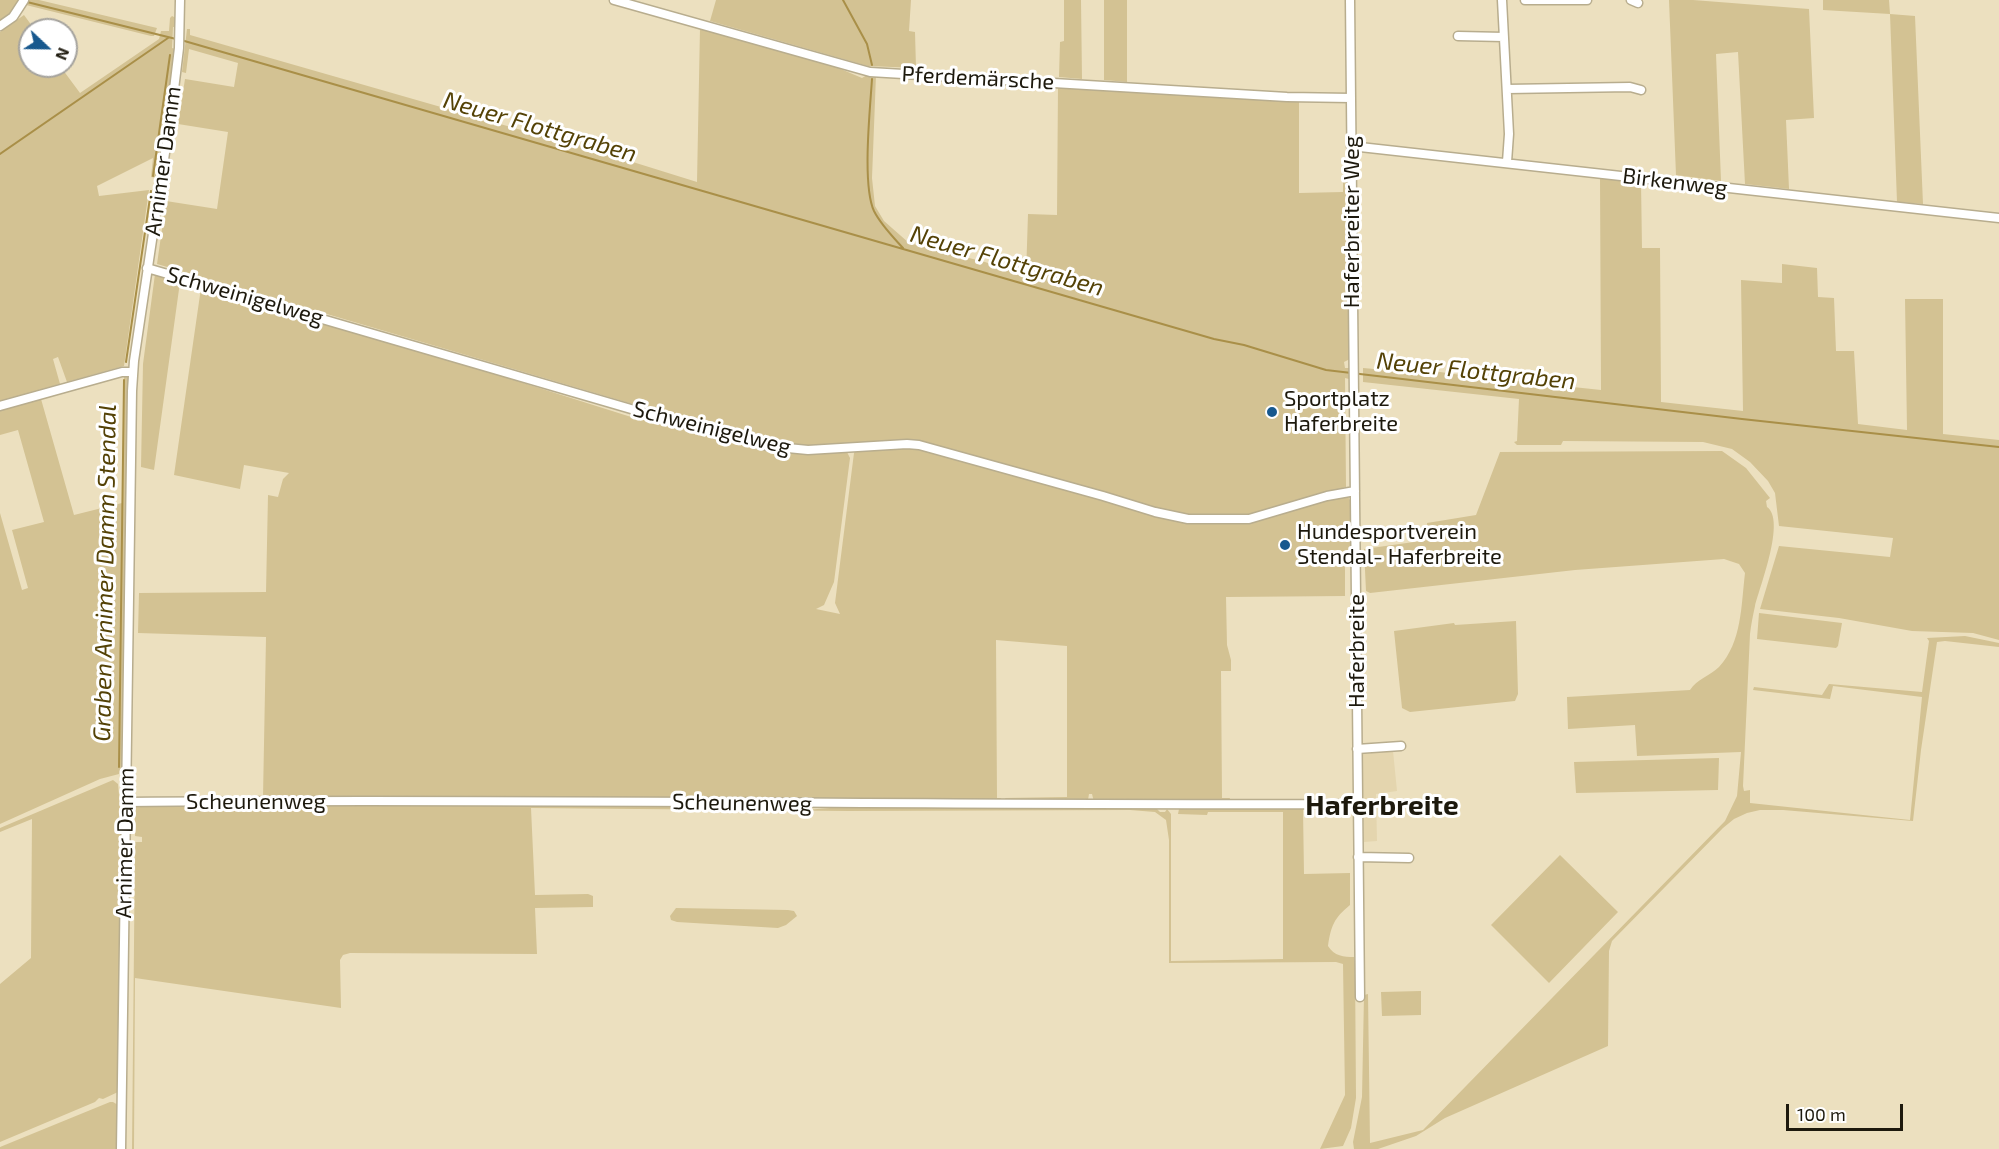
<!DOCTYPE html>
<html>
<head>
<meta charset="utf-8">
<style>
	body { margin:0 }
	#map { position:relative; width:1999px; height:1149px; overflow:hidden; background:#ece0bf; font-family:"Exo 2",sans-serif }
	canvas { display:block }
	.north { position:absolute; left:18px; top:18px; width:60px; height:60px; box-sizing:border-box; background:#fff; border:2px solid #a5a39e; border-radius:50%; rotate:112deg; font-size:16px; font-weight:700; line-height:24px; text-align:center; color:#1d190d }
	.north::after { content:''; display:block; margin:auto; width:21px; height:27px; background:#17588e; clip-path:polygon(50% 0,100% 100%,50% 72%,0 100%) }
	.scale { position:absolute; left:1786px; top:1104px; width:117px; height:27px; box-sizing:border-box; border:3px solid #1d190d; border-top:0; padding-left:8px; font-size:18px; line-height:21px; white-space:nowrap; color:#1d190d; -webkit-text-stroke:4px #fff; paint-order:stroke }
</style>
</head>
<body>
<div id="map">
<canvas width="1999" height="1149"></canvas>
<div class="north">N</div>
<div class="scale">100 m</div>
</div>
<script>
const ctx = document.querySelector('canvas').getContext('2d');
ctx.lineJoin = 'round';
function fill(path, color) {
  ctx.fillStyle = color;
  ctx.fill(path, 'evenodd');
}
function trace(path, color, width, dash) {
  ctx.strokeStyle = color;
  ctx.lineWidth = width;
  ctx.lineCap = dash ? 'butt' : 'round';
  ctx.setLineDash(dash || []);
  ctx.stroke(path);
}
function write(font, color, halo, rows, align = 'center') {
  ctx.font = font + ' "Exo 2",sans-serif';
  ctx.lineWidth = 6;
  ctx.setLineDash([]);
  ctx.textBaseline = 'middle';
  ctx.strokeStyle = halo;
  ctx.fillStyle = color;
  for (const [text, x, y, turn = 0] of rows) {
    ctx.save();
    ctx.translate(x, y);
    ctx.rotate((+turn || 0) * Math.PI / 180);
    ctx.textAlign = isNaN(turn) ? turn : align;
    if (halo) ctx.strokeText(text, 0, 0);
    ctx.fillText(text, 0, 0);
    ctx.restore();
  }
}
const built = new Path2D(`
	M1393,751L1397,791L1376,794L1377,841L1364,842L1362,754Z`);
const green = new Path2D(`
	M0,0H18L14,11L0,21Z
	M28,0H39L157,28L154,36H151L26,5Z
	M716,0H911L909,31L915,32L916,68L868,66L710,21Z
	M1064,0H1081L1082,79L1059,77L1060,42L1064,41Z
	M1104,0H1127V82L1104,80Z
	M1669,0H1693L1809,9L1814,118L1786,120L1789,189L1745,184L1738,52L1716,54L1721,181L1676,175Z
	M1823,0H1889L1890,14L1915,16L1923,204L1897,202L1890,14L1823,10Z
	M24,15L35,30H30V66H60L80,93L159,39L161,31H169L170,18L172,16L176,18V27H173L172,48L175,49L157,178L151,177L153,158L97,186L99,196L149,190L124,366L67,382L58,357L53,359L60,384L0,401V32Z
	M700,28L836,67L862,78L867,75H876L872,178L875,206L884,221L909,243L985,262L1026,276L1028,214L1057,215L1058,86L1299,101V193L1343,192V176L1348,177L1350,359L1344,362L1345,368H1350L1349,379L1345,378L1346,487L1242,517H1183L923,443L802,447L782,444L636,405L157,264L166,201L217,209L228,132L178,124L185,79L234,87L238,63L189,49L186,73L182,72L187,29H190V35L542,136L543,134L697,182Z
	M1600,177L1641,182L1642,248H1660L1661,402L1743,411L1741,280L1782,283V264L1817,268L1818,297L1834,298L1836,351H1854L1858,424L1907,430L1905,299H1943V434L1999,440V640L1973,633L1912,631L1839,618L1760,609L1779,546L1890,557L1893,538L1779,526L1775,493L1768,481L1750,462L1732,449L1703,442L1563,441L1561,445H1517L1514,442L1517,441L1519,399L1363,382V368L1397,371L1398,366L1461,375L1601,390Z
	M155,274L180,282L154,470L141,467L143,364Z
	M201,288L476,368L628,416L778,452L797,454L847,452L850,458L834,582L824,605L816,609L840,614L835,603L854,453L856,450L908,446L1060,487L1220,523L1329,498L1348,497L1352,503L1353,555L1350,560L1345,561V596L1226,597L1227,645L1231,660V671H1221L1222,798H1230L1229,801L1094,802L1092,794H1089L1088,800L1007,802L1005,798L1067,797V646L996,640L997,798H1001V800L855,802L854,798L263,797L266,637L138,633L139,593L266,592L268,495L278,497L283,479L289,473L244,465L240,489L174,475Z
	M124,375L128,377L129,381L123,770L119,774L100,779L0,824V513L22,590L28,588L12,530L44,522L18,430L0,435V411L41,399L74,515L122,503Z
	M1722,451L1746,468L1770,498L1766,501L1767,507C1786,520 1760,586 1755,606C1753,615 1751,625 1750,634L1743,786L1744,791L1750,790V803L1910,820L1922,697L1833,686L1830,699L1753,690L1754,687L1822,695L1829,684L1922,692L1929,641L1927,638L1965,636L1999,643V647L1945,641L1937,642L1921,750L1913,821L1783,810H1760L1747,813L1734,819L1723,828L1612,941L1609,951L1608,1046L1445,1118L1416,1136L1378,1149H1354L1353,1142L1362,1097L1364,995L1368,994L1370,1143L1423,1130L1725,821L1737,796L1741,752L1637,756L1635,725L1568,729L1567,697L1690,690C1697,679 1710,676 1719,667C1742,642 1741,606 1745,573L1739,564L1724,559L1575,570L1370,593L1366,591L1364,549L1428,540L1427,523L1476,515L1500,452Z
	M1759,613L1842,623L1838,646L1836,648L1757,639Z
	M1516,621L1518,694L1515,701L1410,712L1402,708L1394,631L1454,623L1455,625Z
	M1719,758L1718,790L1576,793L1574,762Z
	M113,780L118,784L121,816L118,1092L103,1099L99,1098L95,1102L0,1142V984L31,958L32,819L0,832V828Z
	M135,806H740L805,810L842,807L1010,808L1016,809L1018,807L1149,808L1157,809L1160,812H1165L1167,809L1171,814V961L1283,959V812H1208L1207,815L1178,814L1179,809H1303L1304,874L1350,873V905C1334,918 1331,926 1328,946C1334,956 1344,957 1354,957L1355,964L1356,1098L1351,1128L1343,1146L1320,1149L1345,1095L1343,964L1336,962L1169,963V840L1166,820L1155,812L1130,810L848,811L531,808L535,895L588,894L593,896V907L535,908L537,954L350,953L343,955L340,960L341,1008L135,978L134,1149H132L135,842H142V837L135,836Z
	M1560,855L1618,912L1549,983L1491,925Z
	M676,908L788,910L794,911L797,916L786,925L778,928L677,922L671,920L670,916Z
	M1421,991V1015L1382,1016L1381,992Z
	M110,1102H113L118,1105L117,1149H0V1147Z`);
const stream = new Path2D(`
	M843,0L867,44L872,65
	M27,2L176,39
	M181,40L1214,339L1244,345L1326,370L1742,419L1999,447
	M872,79C870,110 862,185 874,211C881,225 893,237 903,248
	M0,154L168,38
	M153,176L170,55
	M126,362L151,191
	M119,767L124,380`);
const minor = new Path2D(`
	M614,0L870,72L1287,97L1351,98
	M1350,0L1360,997
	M1502,0L1509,134L1507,162
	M1525,0H1587
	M1631,0L1638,3
	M0,26L13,17L24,0
	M1458,36L1504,37
	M1507,89L1630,87L1641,90
	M1351,146L1999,218
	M147,268L655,416L767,446L808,450L907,444L919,445L1103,496L1155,512L1188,519H1249L1327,496L1355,491
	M0,406L122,372H133
	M1357,749L1401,746
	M126,802C536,798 947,806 1358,804
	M1358,857L1409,858
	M121,1149L132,391L134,361L172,106L179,48L180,0`);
const markers = [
	[1272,412,6,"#17588e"],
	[1285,545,6,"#17588e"]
];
const streetNames = [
	["Pferdemärsche",978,78,3],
	["Arnimer Damm",163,161,-82],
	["Birkenweg",1675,182,7],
	["Haferbreiter Weg",1352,222,-90],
	["Schweinigelweg",245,296,16],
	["Schweinigelweg",712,428,14],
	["Haferbreite",1357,651,-90],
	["Scheunenweg",256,802],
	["Scheunenweg",742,803,1],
	["Arnimer Damm",125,843,-89]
];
const poiNames = [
	["Sportplatz",1284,399],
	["Haferbreite",1284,424],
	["Hundesportverein",1297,532],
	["Stendal- Haferbreite",1297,557]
];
const waterNames = [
	["Neuer Flottgraben",540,127,16],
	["Neuer Flottgraben",1007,261,16],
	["Neuer Flottgraben",1476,371,6],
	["Graben Arnimer Damm Stendal",105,573,-89]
];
const districtNames = [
	["Haferbreite",1382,806]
];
fill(built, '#e4d5ae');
fill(green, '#d3c293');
trace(stream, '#a98f48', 2);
trace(minor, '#b8ad8e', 11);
trace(minor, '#fff', 8);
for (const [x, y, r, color] of markers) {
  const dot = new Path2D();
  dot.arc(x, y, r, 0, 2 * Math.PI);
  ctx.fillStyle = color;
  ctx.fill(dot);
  trace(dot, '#fff', 2);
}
write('22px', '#1d190d', '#fff', streetNames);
write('22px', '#1d190d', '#fff', poiNames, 'left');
write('italic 24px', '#544206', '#fff', waterNames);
write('bold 28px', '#1d190d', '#fff', districtNames);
</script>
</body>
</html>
